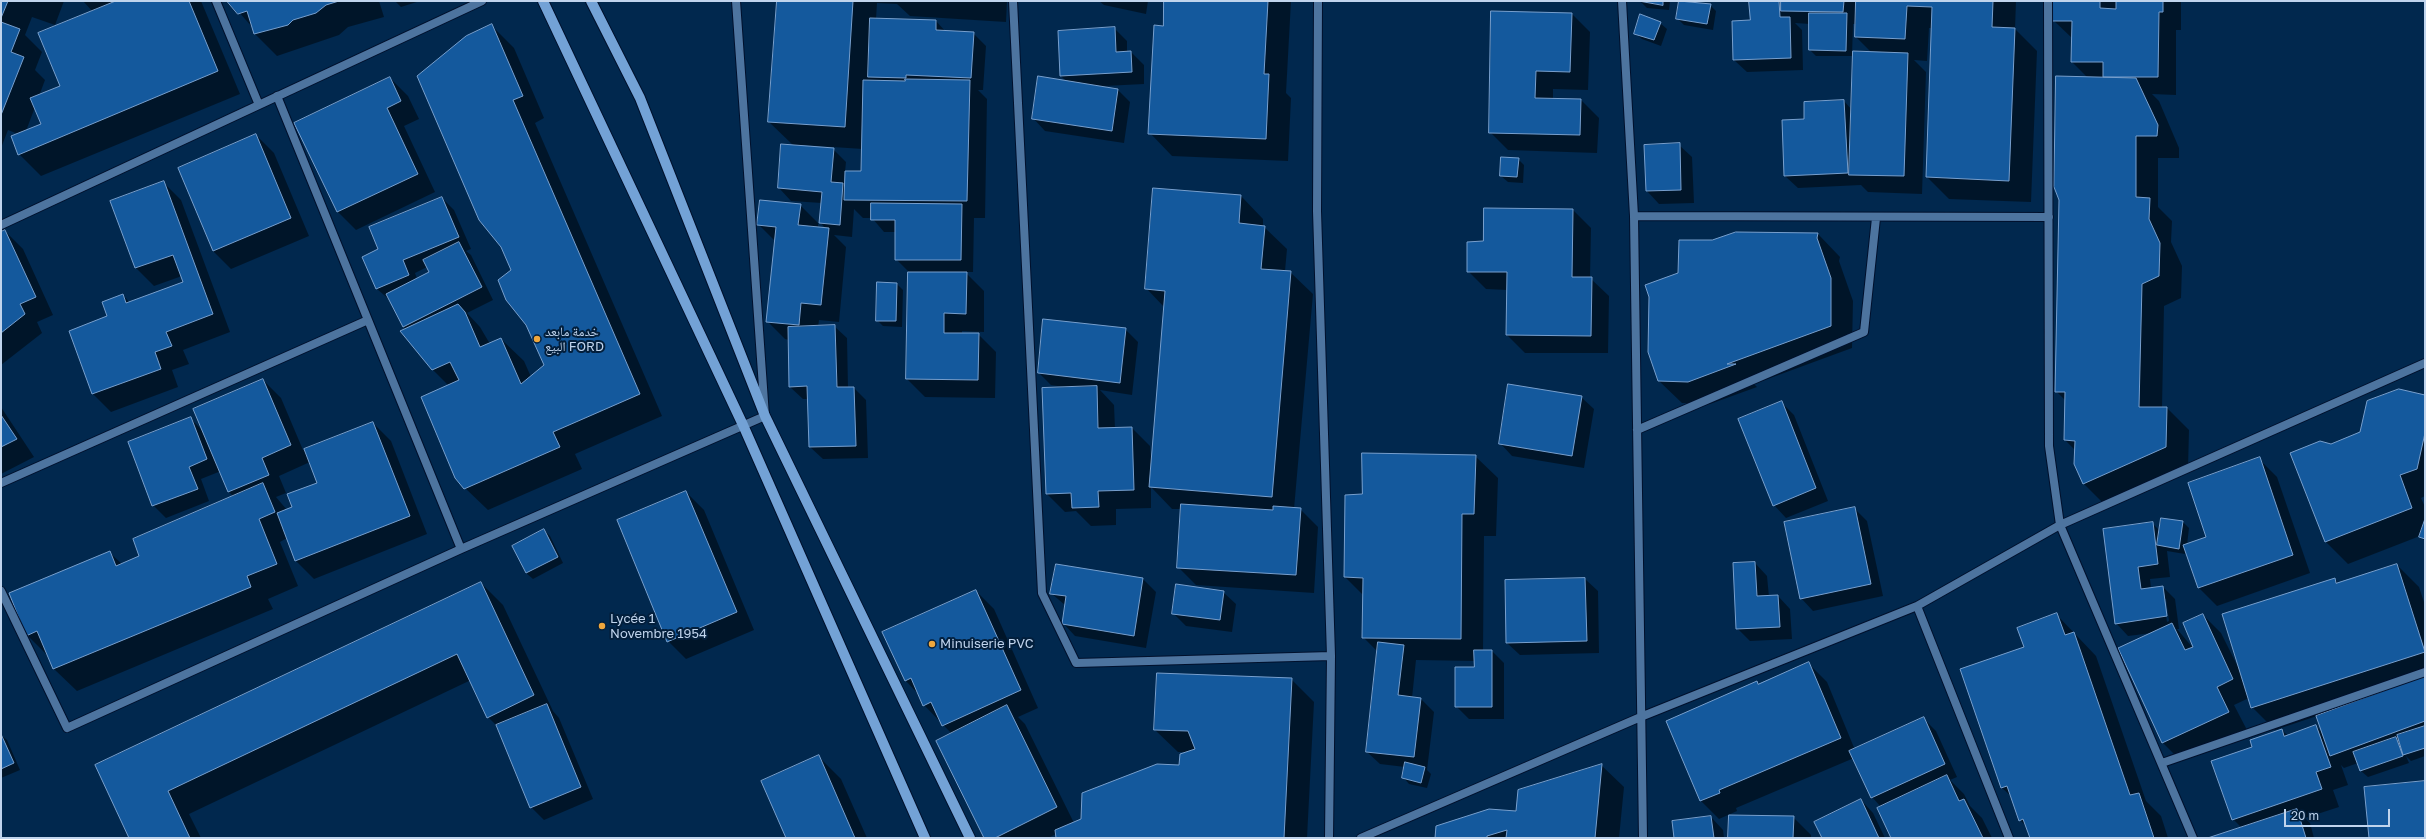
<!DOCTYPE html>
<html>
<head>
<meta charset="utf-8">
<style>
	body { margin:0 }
	#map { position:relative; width:2426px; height:839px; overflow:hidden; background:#01284e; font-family:"Golos Text",sans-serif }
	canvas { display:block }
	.frame { position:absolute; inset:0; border:2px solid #c0d4ed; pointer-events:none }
	.scale { position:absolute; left:2284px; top:809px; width:106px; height:18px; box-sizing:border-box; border:2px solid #c0d4ed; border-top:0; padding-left:5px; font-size:12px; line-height:14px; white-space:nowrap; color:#c0d4ed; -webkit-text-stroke:3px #031f3c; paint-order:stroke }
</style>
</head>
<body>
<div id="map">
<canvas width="2426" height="839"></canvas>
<div class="frame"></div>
<div class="scale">20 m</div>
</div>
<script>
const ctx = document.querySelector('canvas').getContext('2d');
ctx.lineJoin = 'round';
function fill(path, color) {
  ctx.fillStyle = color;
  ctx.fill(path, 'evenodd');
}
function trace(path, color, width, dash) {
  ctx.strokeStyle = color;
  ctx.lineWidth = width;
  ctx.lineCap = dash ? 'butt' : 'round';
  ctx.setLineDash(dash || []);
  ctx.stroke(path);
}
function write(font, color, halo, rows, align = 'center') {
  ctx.font = font + ' "Golos Text","Noto Naskh Arabic",sans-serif';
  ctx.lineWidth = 4;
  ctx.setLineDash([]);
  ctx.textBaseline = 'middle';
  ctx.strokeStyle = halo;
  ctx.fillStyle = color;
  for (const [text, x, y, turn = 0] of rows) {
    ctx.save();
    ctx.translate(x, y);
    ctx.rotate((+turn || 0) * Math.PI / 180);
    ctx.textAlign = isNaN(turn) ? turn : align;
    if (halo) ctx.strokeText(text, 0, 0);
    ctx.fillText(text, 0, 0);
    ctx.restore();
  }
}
const shadow = new Path2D(`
	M1,1H64L55,25L32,17L25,35L42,52L35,70L45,80L39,96L61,86L93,12L83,1H201L240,94L41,176L19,154L18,134L8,130L1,148ZM35,107L42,124L26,131Z
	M229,1H379L384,17L348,27L339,35L277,56L255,34L253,28Z
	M395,1H420L401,7Z
	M778,1H1007L1006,22L910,16L897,4L877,3L876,19L936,21L946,32L973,33L986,46L983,90H978L987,99L985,218H974L973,272H965L984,291V332L962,331V334H978L996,352L995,398L925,397L907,379L909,272L896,259V232H884L872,218H863L854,209L852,237L834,235L846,247L839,322L819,320L818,327L834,326L847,338L848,388H854L866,400L868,458L823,459L810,447L809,399H803L790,387L789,340L785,339L767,321L775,241L758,224L800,205L818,223V228L826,229L820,222L822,203L791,201L779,188L782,145L794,146L769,122ZM802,145L863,149L862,172H845L846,162L833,149L802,147Z
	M1099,1H1148L1146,14L1104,5Z
	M1165,1H1291L1286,93L1291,98L1288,161L1172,156L1150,133L1164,27Z
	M1640,1H1670L1669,10L1647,8Z
	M1680,1L1710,5L1716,11L1713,30L1684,25L1678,19Z
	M1750,1H2016L2015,29L2037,51L2031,202L1949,199L1927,177L1932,28H1929L1927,61L1914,60L1926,72L1922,194L1868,192L1861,185L1798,188L1785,176L1805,120L1844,101L1852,110L1872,53L1856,37V24H1853L1852,56H1816L1810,50V24L1795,23L1802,30L1803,70L1747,72L1734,60L1751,21Z
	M2053,1H2181V30H2176V95L2152,94L2159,101L2179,148V158H2158V207L2172,221L2171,242L2182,266L2181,298L2164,306L2162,408H2167L2189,430L2188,469L2106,506L2084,484L2076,451L2065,440L2066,401L2056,391L2088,78L2072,62V38L2053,20Z
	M1572,14L1590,32L1588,90L1553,89V99L1581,100L1599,118L1597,153L1508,150L1490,132Z
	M1660,23L1667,29L1661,46L1642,39L1635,33Z
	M492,26L514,48L544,118L535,123L662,416L575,454L582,469L488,510L465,488L449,386L432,369L403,326L391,301L377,289L363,257L380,250L442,198L454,210L471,249L466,251L471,255L493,300L467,313L480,327L490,344L501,339L524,361L531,377L545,366L512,270ZM427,267L430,273L417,279L415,273Z
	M1114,28L1127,41V52H1131L1144,65V84L1104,86L1118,90L1130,102L1124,143L1045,131L1033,118L1067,82L1061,76Z
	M390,78L408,96L419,119L404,126L435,192L356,230L338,212L295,124Z
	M256,135L274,153L309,236L231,269L213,251L179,168Z
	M1679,145L1692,157L1694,203L1659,204L1647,191L1645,146Z
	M1518,159L1524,165L1523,183L1508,182L1501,176Z
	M163,182L181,200L230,332L183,350L189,364L172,370L178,387L111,412L93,394L109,317L123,295L130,303L184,283L182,276L154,286L136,268L112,202Z
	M1241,196L1263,219V226L1287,249L1285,271L1290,272L1313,294L1294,509H1300L1318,527L1314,593L1196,585L1178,567L1181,509H1172L1151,487V508L1116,509V525L1091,526L1076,511L1065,512L1047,494L1064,387L1051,385L1039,373L1125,329L1138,342L1132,395L1100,390L1114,405L1115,429L1132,428L1150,446L1152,468L1165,308L1146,288Z
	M1573,210L1591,228L1590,278L1609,296L1608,353H1525L1507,335V290L1486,289L1468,271L1484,242Z
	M5,231L23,249L53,315L37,322L42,333L1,365V233Z
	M1818,234L1840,257L1839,261L1853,301L1852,348L1754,384L1757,387L1710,404L1682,403L1659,381L1679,274Z
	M897,284L903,290L902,327L883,326L877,320Z
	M263,380L281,398L303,450L373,423L391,441L427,534L314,579L296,561L287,538L280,542L298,586L268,599L273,609L77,691L54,669L50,658L27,635L109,552L122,564L141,556L234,497L229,492L221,471L201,479L209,501L166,518L153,505L190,418L203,431ZM310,462L318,483L294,507L287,510L276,497L286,493L279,476Z
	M2425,396V496L2421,498L2425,507V541L2420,536L2348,564L2325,541L2331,445L2361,433Z
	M1581,397L1594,409L1584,468L1512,456L1500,443Z
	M1781,402L1794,415L1828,501L1786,518L1774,505Z
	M1,407L34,457L1,474Z
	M1475,456L1498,478L1496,536H1484L1483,651H1492L1504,663V719H1469L1456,706L1475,668V661L1416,660L1412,698L1421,699L1434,712L1427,770L1431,774L1427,788L1409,784L1403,777L1405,767L1380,764L1367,752L1378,652L1363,637L1364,596L1345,577L1363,495Z
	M2259,459L2277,477L2310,573L2217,606L2199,588L2186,550L2185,554L2167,551L2170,577L2150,579L2151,588L2163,587L2175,599L2179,629H2177L2193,648H2195L2203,615L2221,633L2242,675L2335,579L2339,584L2397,565L2419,587L2425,605V756L2411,761L2406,756L2409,763L2368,777L2361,771L2358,763L2344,768L2341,765L2348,785L2333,790L2339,807L2305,818L2310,823L2314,838H2211L2242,828L2233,819L2254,747L2282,730L2288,736L2316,726L2323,733L2317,716L2275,730L2252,707L2249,698L2234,705L2247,730L2181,761L2163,743L2120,648L2152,633L2128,636L2116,623L2152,523L2160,531L2183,522L2189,528L2187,545L2208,538ZM2164,599H2166L2169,621L2167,622Z
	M686,492L704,510L754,630L686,659L668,641Z
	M1854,508L1867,521L1883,596L1813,611L1801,598Z
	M544,530L550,536L563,563L533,579L526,573Z
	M1755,563L1767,576L1769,597L1778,596L1790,609L1792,639L1750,641L1737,628Z
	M1056,565L1143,579L1156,592L1146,648L1075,636L1063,623L1066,606L1051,593Z
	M1585,579L1598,591L1599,653L1520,655L1507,643Z
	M481,583L503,605L553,711L559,718L593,799L544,820L531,807L498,727L488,717L471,680L189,814L201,838H130L96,766Z
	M976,591L994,609L1038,708L1018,717L1025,724L1074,823L1180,766L1188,752H1178L1155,730L1291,679L1314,702L1307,838H1056V834L1048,838H985L952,734L924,705L919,695L906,681L884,633Z
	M1223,592L1236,604L1232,632L1186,626L1173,613Z
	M2057,615L2096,656L2146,801L2161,816L2168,838H2031L2028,828L2020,820L2012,797L2002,788L2025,647Z
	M1809,664L1827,682L1855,750L1924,719L1936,731L1957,777L1950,780L1964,794L1970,806L1982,818L1992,838H1893L1881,807L1872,797L1854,758L1736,808L1737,811L1719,819L1701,801L1667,721Z
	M1,735L7,740L20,770L1,778Z
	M819,757L841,779L867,838H787Z
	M1601,765L1624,787L1619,838H1436L1517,812Z
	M1861,800L1873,813L1885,838H1823Z
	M1711,817L1723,830L1724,838H1675Z
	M1793,817L1811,835V838H1729Z`);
const building = new Path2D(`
	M1,1H8L1,18Z
	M116,1H189L218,71L18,155L11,136L41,124L30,98L60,86L38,33Z
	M227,1H339L326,5L316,13L293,20L288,25L254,34L247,11L238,14Z
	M777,1H853L845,127L768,122Z
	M1164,1H1268L1264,74H1269L1266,139L1148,134L1154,25L1163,26Z
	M1639,1H1663V5Z
	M1679,1L1711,4L1707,24L1676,19Z
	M1749,1H1779L1780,17H1790L1791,58L1733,60L1732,21L1750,20Z
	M1781,1H1844L1843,12L1781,11Z
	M1856,1H1993L1992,27L2015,28L2009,181L1926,177L1932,7L1907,6L1905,39L1855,37Z
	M2052,1H2100V8L2116,9V1H2163V12H2159L2158,77H2103V62H2071L2072,21H2052Z
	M1491,11L1572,13L1570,72L1536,71L1535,98L1581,99L1580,135L1489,133Z
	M1809,13H1847L1846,51L1809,50Z
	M1640,14L1661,22L1654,40L1634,34Z
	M870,18L936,20V30L974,32L971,78L906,75V78L868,77Z
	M1,22L20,29L11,52L24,57L1,115Z
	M492,24L523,96L513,100L640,394L553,432L560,447L464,489L455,478L421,397L459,380L450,362L432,370L400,331L458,304L465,312L480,347L501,338L521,384L544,365L526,325L506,300L498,280L511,270L501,247L479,220L417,76L466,36Z
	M1115,27L1116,52L1131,51L1132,72L1060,76L1058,31Z
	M1853,51L1908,53L1904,176L1849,175Z
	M1038,76L1118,89L1112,131L1032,119Z
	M2056,76L2136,78L2158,125L2157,136H2136V197L2150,198L2149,219L2160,243L2159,276L2142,284L2139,407H2167L2166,447L2083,484L2074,464L2075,441L2064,440L2065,392H2055L2059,200L2054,187Z
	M390,77L401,101L387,108L418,174L337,212L294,123Z
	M905,79L970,80L967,201L844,200L845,171H861L863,80L905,81Z
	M1844,100L1848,173L1784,176L1782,120L1804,119V102Z
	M256,134L291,218L213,251L178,168Z
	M1680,143L1681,190L1646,191L1644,145Z
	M781,144L834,148L831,182L843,183L840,225L819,223L822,192L778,188Z
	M1501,157L1519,158L1517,177L1500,176Z
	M164,181L213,314L166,332L172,346L155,352L161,369L92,394L69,331L107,316L102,302L123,294L126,303L183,282L173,255L135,268L110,201Z
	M1153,188L1241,195L1239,223L1265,226L1261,269L1291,271L1272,497L1149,487L1165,291L1145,289Z
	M442,197L459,237L403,260L409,275L376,289L362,257L378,249L369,227Z
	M760,200L801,204L798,225L829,228L821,305L801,303L799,325L766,322L776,227L757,225Z
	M871,203L962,204L961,260H895V220H871Z
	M1484,208L1573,209L1572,277H1592L1591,336L1506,335L1507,272H1467V242L1483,241Z
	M5,230L36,297L20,304L25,314L1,333V232Z
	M1736,232L1818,233L1817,238L1831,278V326L1727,364H1736L1688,382L1658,381L1648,352L1649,297L1645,285L1678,273L1679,240H1712Z
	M459,242L482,287L403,327L386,294L429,272L423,260Z
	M908,272H967L966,314L944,313V333H979L978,380L906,379Z
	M877,282L897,283L896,321H876Z
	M1043,319L1126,328L1120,383L1038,373Z
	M835,325L837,387H854L856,446L809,447L807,386L789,387L788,327Z
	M263,379L291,445L262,458L269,475L228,492L193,409Z
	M1508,384L1582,396L1572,456L1499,444Z
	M1097,386L1098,428L1132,427L1134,490L1098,491L1099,507L1072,508L1071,493L1046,494L1042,388Z
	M2399,389L2425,395V433L2417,469L2400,475L2412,508L2325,542L2290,453L2320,441L2331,444L2360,432L2367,401Z
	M1782,401L1816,488L1773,506L1738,419Z
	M1,415L17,439L1,447Z
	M191,417L207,459L189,467L198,489L152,506L128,442Z
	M373,422L410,516L295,561L277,513L292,507L287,494L317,483L304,449Z
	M1362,453L1476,455L1474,514H1462L1461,639L1362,638L1363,578L1344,577L1345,495L1362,494Z
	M2260,457L2293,555L2198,588L2183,545L2206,537L2188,483Z
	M263,483L275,512L259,519L277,564L247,576L251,587L53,669L37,631L26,636L9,593L110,551L116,566L139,556L133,539Z
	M686,491L737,612L667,642L617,520Z
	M1181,504L1273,510V506L1301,508L1296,575L1177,568Z
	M1855,507L1871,584L1800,599L1784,522Z
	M2161,518L2183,521L2179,549L2157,545Z
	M2425,519V539L2419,537Z
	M2153,522L2158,564L2138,567L2141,589L2163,586L2167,616L2115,624L2103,529Z
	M544,529L558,557L526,573L512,546Z
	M1755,562L1757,596L1778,595L1780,627L1736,629L1733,563Z
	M1056,564L1143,578L1134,636L1062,624L1066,596L1050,594Z
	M2397,564L2425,652L2251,708L2222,614L2335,578L2336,583Z
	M1585,578L1587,641L1506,643L1505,580Z
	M481,582L534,695L487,718L457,654L168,791L190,838H129L95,765Z
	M1176,584L1224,591L1220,620L1172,614Z
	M976,590L1021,690L942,726L931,702L923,706L911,678L905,681L882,632Z
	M2057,613L2065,635L2074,632L2130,795L2139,793L2154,838H2030L2023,819L2019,821L2007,786L2001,788L1960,669L2024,647L2017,628Z
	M2203,614L2233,679L2217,687L2229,712L2162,743L2118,648L2172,623L2185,650L2193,647L2183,623Z
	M1378,642L1404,645L1398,695L1421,698L1414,757L1366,752Z
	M1474,650H1492V707H1455V667H1474Z
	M1809,662L1841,738L1719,790L1720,793L1700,801L1666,721L1757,681L1758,684Z
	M1157,673L1292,678L1284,838H1056L1055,830L1081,819L1082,793L1157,764L1179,765L1180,754L1195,749L1188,731L1154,730Z
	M2425,676V721L2330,756L2316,716Z
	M547,704L581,787L530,808L496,725Z
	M1007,705L1057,807L995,838H984L936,741Z
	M1924,717L1945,764L1871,798L1849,751Z
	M2316,725L2331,767L2316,772L2322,789L2232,820L2211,761L2252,747L2250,740L2282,729L2284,736Z
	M2425,726V748L2403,755L2397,735Z
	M1,734L14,763L1,769Z
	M2396,737L2403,756L2360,771L2353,752Z
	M819,755L855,838H786L761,781Z
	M1405,762L1425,767L1421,783L1402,778Z
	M1602,764L1595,838H1506L1507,830L1487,836V838H1435L1436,826L1489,809L1516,811L1518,790Z
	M1947,775L1959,801L1964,799L1983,838H1891L1877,808Z
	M2425,781V838H2369L2364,787Z
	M1861,799L1879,838H1822L1814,822Z
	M2297,809L2306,838H2208Z
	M1729,815L1794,816L1793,838H1728Z
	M1711,816L1714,838H1674L1672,821Z`);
const minor = new Path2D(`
	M216,1L259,105
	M1013,1L1042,593L1076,663L1331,656
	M1318,1L1317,211L1331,656L1329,838
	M1622,1L1634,216L1643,838
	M2048,1L2049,446L2060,525L2193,838
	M277,96L461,549
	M1634,216L2049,217
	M1,225L482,1
	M1637,430L1864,332L1876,218
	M1,483L368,320
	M1,591L67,728L461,549L765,416L736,1
	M1917,606L2009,838
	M2162,763L2425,672
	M1361,838L1643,716L1917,606L2060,525L2425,363`);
const primary = new Path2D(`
	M543,1L743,425L925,838
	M591,1L640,98L765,416L970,838`);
const markers = [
	[537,339,4,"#efa73d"],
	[602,626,4,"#efa73d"],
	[932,644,4,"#efa73d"]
];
const poiNames = [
	["خدمة مابعد",545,332],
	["البيع FORD",545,347],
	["Lycée 1",610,619],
	["Novembre 1954",610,634],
	["Minuiserie PVC",940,644]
];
fill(shadow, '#0007');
fill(building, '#14599d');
trace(building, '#779fcd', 1);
trace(minor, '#00102c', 10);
trace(primary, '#00102c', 12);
trace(minor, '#4d749f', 8);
trace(primary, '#73a2d6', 10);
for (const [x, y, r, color] of markers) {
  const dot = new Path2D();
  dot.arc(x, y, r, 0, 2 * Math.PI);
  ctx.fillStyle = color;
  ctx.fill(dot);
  trace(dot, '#031f3c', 1.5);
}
write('13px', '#c0d4ed', '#031f3c', poiNames, 'left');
</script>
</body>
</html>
